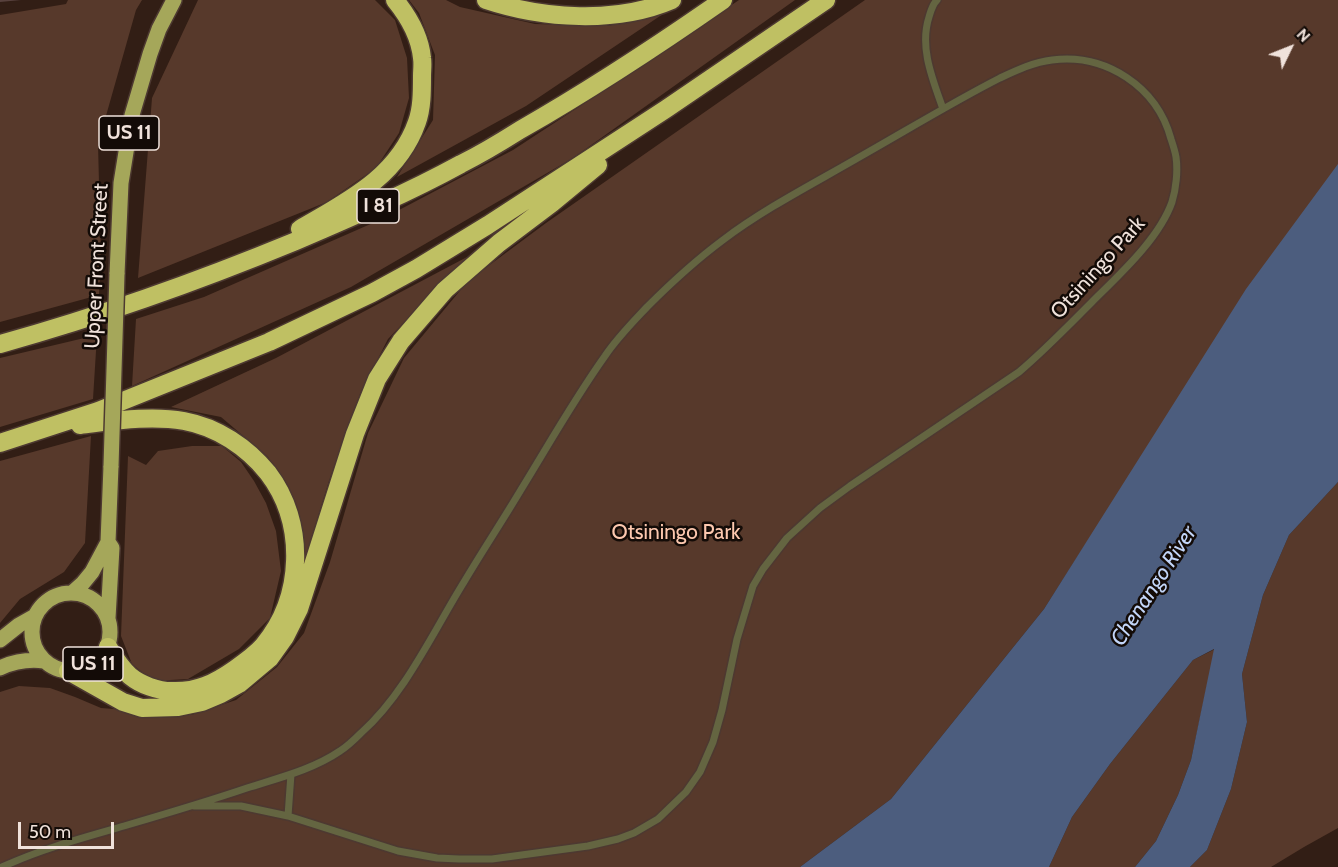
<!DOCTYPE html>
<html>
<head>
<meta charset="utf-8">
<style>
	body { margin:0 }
	#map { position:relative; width:1338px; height:867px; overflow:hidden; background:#321e15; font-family:Cabin,sans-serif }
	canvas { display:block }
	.north { position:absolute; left:1260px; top:18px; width:60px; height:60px; -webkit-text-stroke:4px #130b07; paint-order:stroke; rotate:47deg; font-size:16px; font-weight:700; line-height:24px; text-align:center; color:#f0e2db }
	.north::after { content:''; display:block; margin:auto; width:21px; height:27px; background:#f0e2db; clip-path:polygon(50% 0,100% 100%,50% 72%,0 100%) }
	.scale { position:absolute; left:18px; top:822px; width:96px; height:27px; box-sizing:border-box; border:3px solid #f0e2db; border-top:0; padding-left:8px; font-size:18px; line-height:21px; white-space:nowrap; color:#f0e2db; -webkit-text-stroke:4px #130b07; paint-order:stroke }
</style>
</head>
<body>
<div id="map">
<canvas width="1338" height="867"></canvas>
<div class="north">N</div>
<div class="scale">50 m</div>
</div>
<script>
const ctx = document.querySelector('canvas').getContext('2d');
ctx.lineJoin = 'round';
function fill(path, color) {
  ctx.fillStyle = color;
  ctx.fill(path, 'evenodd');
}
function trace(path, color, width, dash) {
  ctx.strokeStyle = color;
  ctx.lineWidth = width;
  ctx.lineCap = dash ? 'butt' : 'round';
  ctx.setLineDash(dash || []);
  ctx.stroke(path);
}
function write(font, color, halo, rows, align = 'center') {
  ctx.font = font + ' Cabin,sans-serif';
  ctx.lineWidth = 5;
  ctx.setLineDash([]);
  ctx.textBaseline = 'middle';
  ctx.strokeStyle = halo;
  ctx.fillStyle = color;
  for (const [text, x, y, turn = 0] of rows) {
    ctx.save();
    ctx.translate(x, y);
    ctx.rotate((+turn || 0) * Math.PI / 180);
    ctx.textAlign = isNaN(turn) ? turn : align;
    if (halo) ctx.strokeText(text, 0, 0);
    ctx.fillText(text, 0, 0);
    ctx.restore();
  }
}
const green = new Path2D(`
	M68,0H142L136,10L98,144L101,260L99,295L0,322V15L66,4Z
	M198,0H375L395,20L407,58L409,98L399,133L376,168L327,202L138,278L152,98Z
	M409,0H446L460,7L535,24L608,26L666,12L526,106L397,177L433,120L435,55L419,13Z
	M739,0H795L573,158L351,287L132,386L136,319L204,297L382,219L513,150L655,57Z
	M865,0H1338V178L1083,548L1044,609L891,799L800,867H0V692L19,686L50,688L75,697L101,708L191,715L236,700L277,667L304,633L330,562L368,433L404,358L468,281L546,223Z
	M467,257L388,339L360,394L329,481L305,559L295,504L268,457L221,417L171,407L276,358Z
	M97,335L93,399L0,427V358Z
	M91,436L85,543L64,572L20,599L0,623V461Z
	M192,446H222L241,462L254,481L266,503L276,531L281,571L270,618L239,649L188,679L153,681L132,664L121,636L128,456L146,465L158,451Z
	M1338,482V828L1304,847L1271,867H1190L1207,850L1231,789L1247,722L1242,674L1263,595L1289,535Z
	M1215,649L1191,760L1178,795L1156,841L1135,867H1049L1072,817L1110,764L1193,660Z`);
const water = new Path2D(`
	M1338,164V482L1289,535L1263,595L1242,674L1247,722L1231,789L1207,850L1190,867H1135L1156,841L1178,795L1191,760L1214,649L1193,660L1110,764L1072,817L1049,867H800L891,799L1044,609L1246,289Z`);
const lane = new Path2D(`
	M937,0C932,5 931,11 929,17C919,48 933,80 943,109
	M288,816L291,774
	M2,867C41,849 82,838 124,826C165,814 206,802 247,788C278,778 312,770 340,751C348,746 355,739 361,733C405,694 433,632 464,582C483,550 503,520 522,488C549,444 575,398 605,356C617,338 632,323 647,307C671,283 696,260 723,240C764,209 811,185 856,159C904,132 951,103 1000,78C1017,70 1034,62 1052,60C1106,53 1157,87 1171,139C1173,145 1175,151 1176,157C1178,171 1176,189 1172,202C1159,239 1119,275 1092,302C1068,326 1045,350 1019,372L850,486L820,508L787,538L763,569L753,586L737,639L722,710L713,742L700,772L686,792L658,819L634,833L618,839L588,846L492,859H459L437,858L398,851L288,816L241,806H194`);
const primary = new Path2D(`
	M117,274L121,183L132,115L150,54L159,29L174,0
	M73,592L83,583L92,572L108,542
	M32 632a39 39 0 1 1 78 0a39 39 0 1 1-78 0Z
	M108,618L112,548L108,542L111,466
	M0,640L19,625L35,616
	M0,668C15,661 28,659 44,661`);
const highway = new Path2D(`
	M486,0C543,19 616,24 672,0
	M300,229C346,202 398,177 417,122C422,108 422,92 422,76C422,70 423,64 422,58C420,37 408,16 395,0
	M0,344C101,316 199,281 296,241C352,217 408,193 461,164C481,154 501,142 520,130C590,90 657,46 723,0
	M80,425C114,421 150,415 184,421C217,427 247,447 268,473C306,523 304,597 263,646C255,655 245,662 235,669C215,683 197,692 172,691C158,691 141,685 130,676C121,668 114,657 108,647
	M0,443L98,411L269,342L372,293L416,269L488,225L666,109L826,0
	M68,671L123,702L142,708L178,707L202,702L221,694L239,684L270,658L285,637L299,609L355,434L377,379L401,341L445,290L499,243L552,203L598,165`);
const primaryBridge = new Path2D(`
	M111,466L117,274`);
const wall = new Path2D(`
	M0,0H21L0,2Z`);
const shields = [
	[129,133,60],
	[378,206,42],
	[93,664,60]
];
const shieldNames = [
	["US 11",129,133],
	["I 81",378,206],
	["US 11",93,664]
];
const streetNames = [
	["Upper Front Street",97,266,-87],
	["Otsiningo Park",1098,268,-48]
];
const parkNames = [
	["Otsiningo Park",676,533]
];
const waterNames = [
	["Chenango River",1154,586,-57]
];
fill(green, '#57392b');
fill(water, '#4c5d7e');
trace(lane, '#4d3931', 10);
trace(primary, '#4d3931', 18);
trace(highway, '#4d3931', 21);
trace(lane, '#646541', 7);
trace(primary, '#a5a75a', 15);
trace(highway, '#bfc063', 18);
trace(primaryBridge, '#4d3931', 18, []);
trace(primaryBridge, '#a5a75a', 15);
fill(wall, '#58413d');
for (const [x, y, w] of shields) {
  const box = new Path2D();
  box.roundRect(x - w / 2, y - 17, w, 34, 4.5);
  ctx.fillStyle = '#130b07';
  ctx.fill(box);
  trace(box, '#f0e2db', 1.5);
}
write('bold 20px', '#f0e2db', null, shieldNames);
write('21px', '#f0e2db', '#130b07', streetNames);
write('21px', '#fdc8af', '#130b07', parkNames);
write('italic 22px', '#c3d6f9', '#130b07', waterNames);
</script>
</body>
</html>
